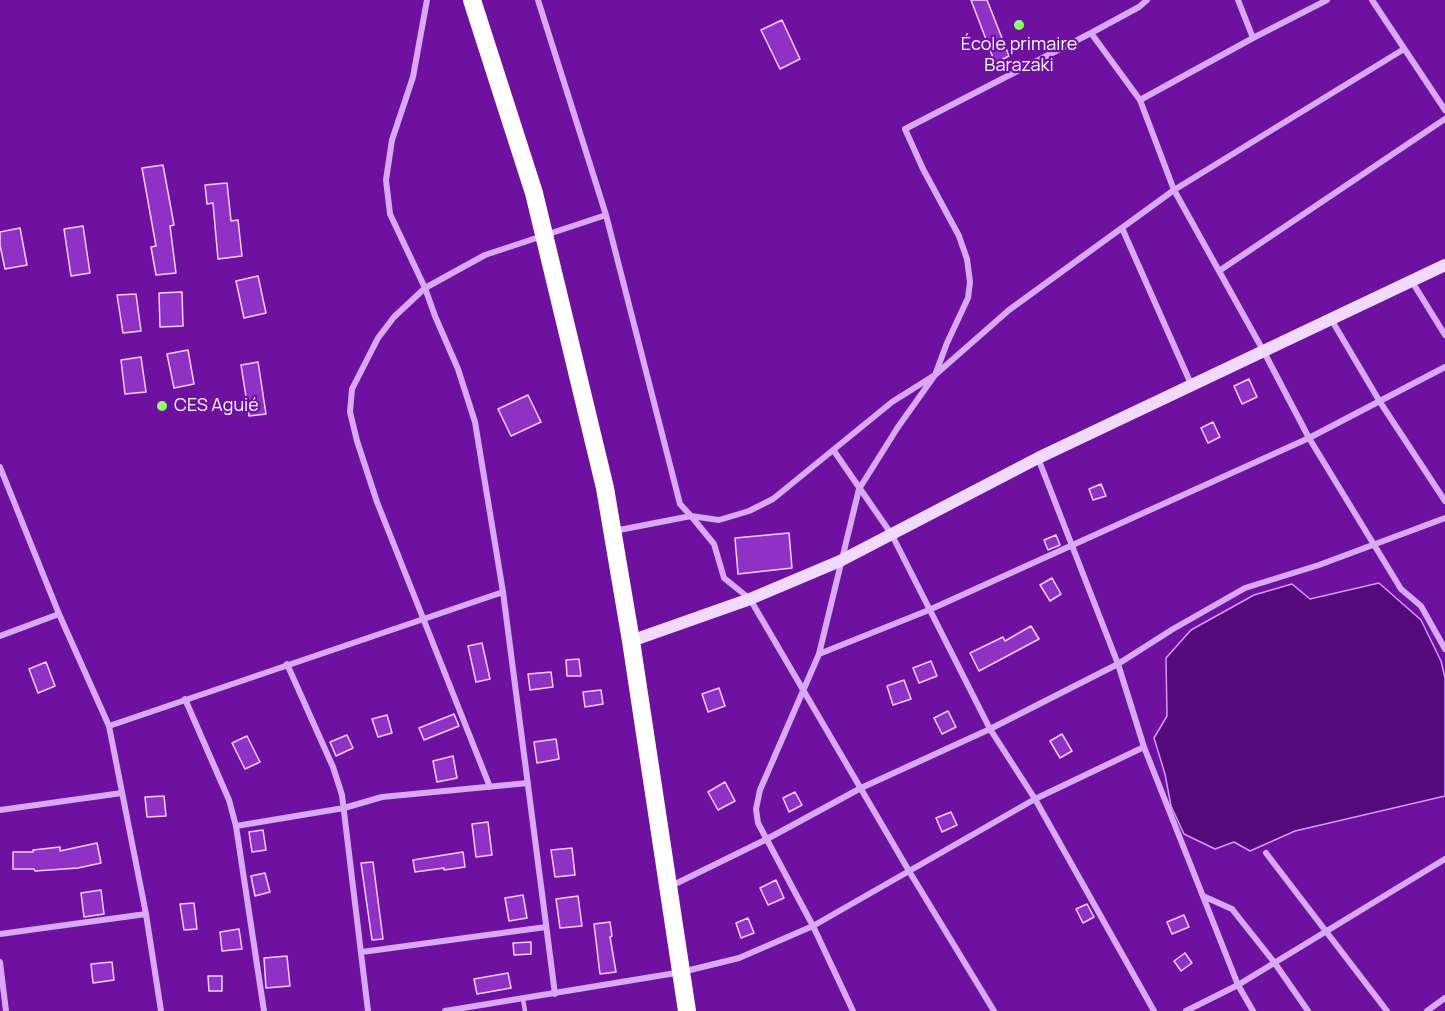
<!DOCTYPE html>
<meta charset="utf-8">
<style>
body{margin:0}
canvas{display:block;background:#6e11a1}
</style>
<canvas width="1445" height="1011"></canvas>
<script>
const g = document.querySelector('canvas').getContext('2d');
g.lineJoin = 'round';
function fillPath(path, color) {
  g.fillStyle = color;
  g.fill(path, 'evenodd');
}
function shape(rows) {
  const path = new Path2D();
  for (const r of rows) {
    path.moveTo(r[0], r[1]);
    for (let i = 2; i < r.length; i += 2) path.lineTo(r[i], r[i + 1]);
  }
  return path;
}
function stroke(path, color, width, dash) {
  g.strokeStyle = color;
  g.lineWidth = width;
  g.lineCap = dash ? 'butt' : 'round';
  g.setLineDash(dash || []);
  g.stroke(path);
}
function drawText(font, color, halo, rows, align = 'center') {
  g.font = font + ' Manrope,sans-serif';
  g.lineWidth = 4.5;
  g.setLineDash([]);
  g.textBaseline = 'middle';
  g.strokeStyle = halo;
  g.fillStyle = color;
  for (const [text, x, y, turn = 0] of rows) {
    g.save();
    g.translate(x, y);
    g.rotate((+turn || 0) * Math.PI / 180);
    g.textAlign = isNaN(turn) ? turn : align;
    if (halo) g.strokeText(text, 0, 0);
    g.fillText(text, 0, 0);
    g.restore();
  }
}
const water = shape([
 [1379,583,1421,620,1441,661,1445,678,1445,796,1295,831,1250,851,1234,842,1215,849,1184,834,1171,806,1165,774,1154,738,1167,716,1166,658,1191,630,1254,595,1292,584,1310,599,1379,583]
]);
const building = shape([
 [971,0,987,0,1009,56,995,63,971,0],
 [782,20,800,59,780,69,761,30,782,20],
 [163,165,174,225,170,226,176,273,156,275,151,247,156,246,142,168,163,165],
 [227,183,231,221,238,220,242,256,218,259,213,203,207,204,205,185,227,183],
 [83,226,90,273,71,276,64,229,83,226],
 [20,228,27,265,5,269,0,245,0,232,20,228],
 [258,276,266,313,244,318,236,281,258,276],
 [182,292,183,326,160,327,159,293,182,292],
 [136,294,141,331,123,333,117,295,136,294],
 [188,350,194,384,174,388,167,354,188,350],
 [141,357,146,392,125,394,121,360,141,357],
 [258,362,266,414,249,416,241,365,258,362],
 [1249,379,1257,397,1242,404,1234,386,1249,379],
 [528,395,541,422,511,436,498,409,528,395],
 [1213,422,1220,437,1208,443,1201,428,1213,422],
 [1101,484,1106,496,1093,500,1089,489,1101,484],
 [789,533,792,568,738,574,735,538,789,533],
 [1056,535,1060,545,1048,550,1044,540,1056,535],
 [1052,578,1061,594,1050,601,1040,585,1052,578],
 [1031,626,1039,639,979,671,970,653,1003,637,1005,641,1031,626],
 [482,643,490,679,476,682,468,646,482,643],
 [579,659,581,676,567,676,566,660,579,659],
 [931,661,937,676,919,683,913,668,931,661],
 [46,662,55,686,38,693,29,669,46,662],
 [551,672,553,687,530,690,528,674,551,672],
 [904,680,911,699,893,705,887,686,904,680],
 [719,688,725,706,708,712,702,694,719,688],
 [601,690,603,704,585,707,583,692,601,690],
 [948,711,956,727,942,734,934,718,948,711],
 [454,714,459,726,424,740,419,728,454,714],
 [387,715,392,733,378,737,372,719,387,715],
 [1062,734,1072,751,1060,758,1050,741,1062,734],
 [347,735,353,748,336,756,330,742,347,735],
 [247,736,260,762,245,769,232,743,247,736],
 [556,739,559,759,537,763,534,742,556,739],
 [453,756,457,778,437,782,433,761,453,756],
 [725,782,735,801,718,810,708,792,725,782],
 [795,792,802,805,789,812,783,798,795,792],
 [164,796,166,816,147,817,145,797,164,796],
 [951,812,957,825,942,832,936,818,951,812],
 [488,822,492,855,476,857,472,824,488,822],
 [263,830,266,850,252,852,249,832,263,830],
 [97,843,101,863,78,868,35,871,34,869,13,869,13,852,33,852,33,850,60,847,60,851,97,843],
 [572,848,575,875,555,877,551,850,572,848],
 [463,852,465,867,444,870,444,868,415,872,413,860,463,852],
 [373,862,383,939,372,940,361,863,373,862],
 [265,873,270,892,255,896,251,876,265,873],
 [776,880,784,898,768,905,760,888,776,880],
 [101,890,104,914,84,917,81,893,101,890],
 [523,895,527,918,509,921,505,898,523,895],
 [578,896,582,926,560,928,556,899,578,896],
 [194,903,197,929,184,930,180,904,194,903],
 [1087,904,1094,917,1083,923,1076,909,1087,904],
 [1184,915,1189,927,1172,934,1167,922,1184,915],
 [748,918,754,933,741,938,736,923,748,918],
 [610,922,612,936,610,937,616,972,600,974,594,924,610,922],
 [239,929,242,949,222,951,220,932,239,929],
 [531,942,531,954,514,955,513,943,531,942],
 [1185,953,1192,963,1181,971,1174,961,1185,953],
 [287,956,290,986,266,988,264,958,287,956],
 [112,962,114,980,93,983,91,964,112,962],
 [508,973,511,988,477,994,474,979,508,973],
 [208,976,222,976,222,991,209,991,208,976]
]);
const lane = shape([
 [523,999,525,1011]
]);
const street = shape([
 [427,0,413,77,392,140,386,180,390,214,425,288,394,317,378,338,352,389,350,412,357,441,377,502,490,787],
 [538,0,606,215,680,504,691,516,719,520,749,511,773,499,892,402,935,375,947,343,968,298,970,282,967,259,959,236,923,169,905,129,1091,33,1139,7,1147,0],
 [1238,0,1253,38],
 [1372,0,1445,110],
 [1091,33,1140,100,1174,190,1264,352,1309,438,1401,589,1421,606,1445,649],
 [1140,100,1253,38,1327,0],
 [1122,228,1191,384],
 [1219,271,1445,119],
 [1411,280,1445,335],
 [1331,319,1380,402,1445,501],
 [834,451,892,535,990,729,1035,799,1154,1011],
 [1038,458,1118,664,1144,747,1238,985,1253,1011],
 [0,467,59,614,109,726,146,914,161,1011],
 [614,531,691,516,714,544,724,578,750,599,909,871,994,1011],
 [0,636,59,614],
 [819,654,929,610,1309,438,1445,367],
 [287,664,333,767,342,795,368,1011],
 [185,699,229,800,236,826,264,1011],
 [109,726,503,592],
 [0,810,122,793],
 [236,826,344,808,382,797,528,783],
 [1266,853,1387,1011],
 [669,887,767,839,861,788,990,729,1118,664,1173,629,1245,588,1319,565,1445,518],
 [1203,896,1232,909,1274,962,1308,1011],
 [0,934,146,914],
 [362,952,546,927],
 [0,962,6,1011],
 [555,994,503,592,475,422,458,369,435,316,425,288,485,255,606,215],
 [445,1011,682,972,739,958,813,926,1035,799,1144,747],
 [853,1011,813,926,758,823,756,809,760,790,819,654,859,489,898,427,935,375,1009,310,1174,190,1404,49],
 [1186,1011,1238,985,1445,859],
 [1427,1011,1445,998]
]);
const secondary = shape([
 [631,641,750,599,840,561,1038,458,1445,265]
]);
const highway = shape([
 [472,0,534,193,605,488,631,641,687,1011]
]);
const markers = [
 [1019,25,6,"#8bff6d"],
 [162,406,6,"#8bff6d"]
];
const poiNames = [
 ["École primaire",1019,45],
 ["Barazaki",1019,66],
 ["CES Aguié",174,406,"left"]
];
fillPath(water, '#550a7c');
stroke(water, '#d59bf8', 1.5);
fillPath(building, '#8f31c5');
stroke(building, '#eed2fe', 1.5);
stroke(lane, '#d9a9f5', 4.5);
stroke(street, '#d9a9f5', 6);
stroke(secondary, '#f1dafe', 12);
stroke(highway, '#fff', 18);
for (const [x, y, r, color] of markers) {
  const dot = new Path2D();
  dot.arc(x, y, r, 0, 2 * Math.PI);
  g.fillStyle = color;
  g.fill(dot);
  stroke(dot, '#6e11a1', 2);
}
drawText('18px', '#fff', '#6e11a1', poiNames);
</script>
